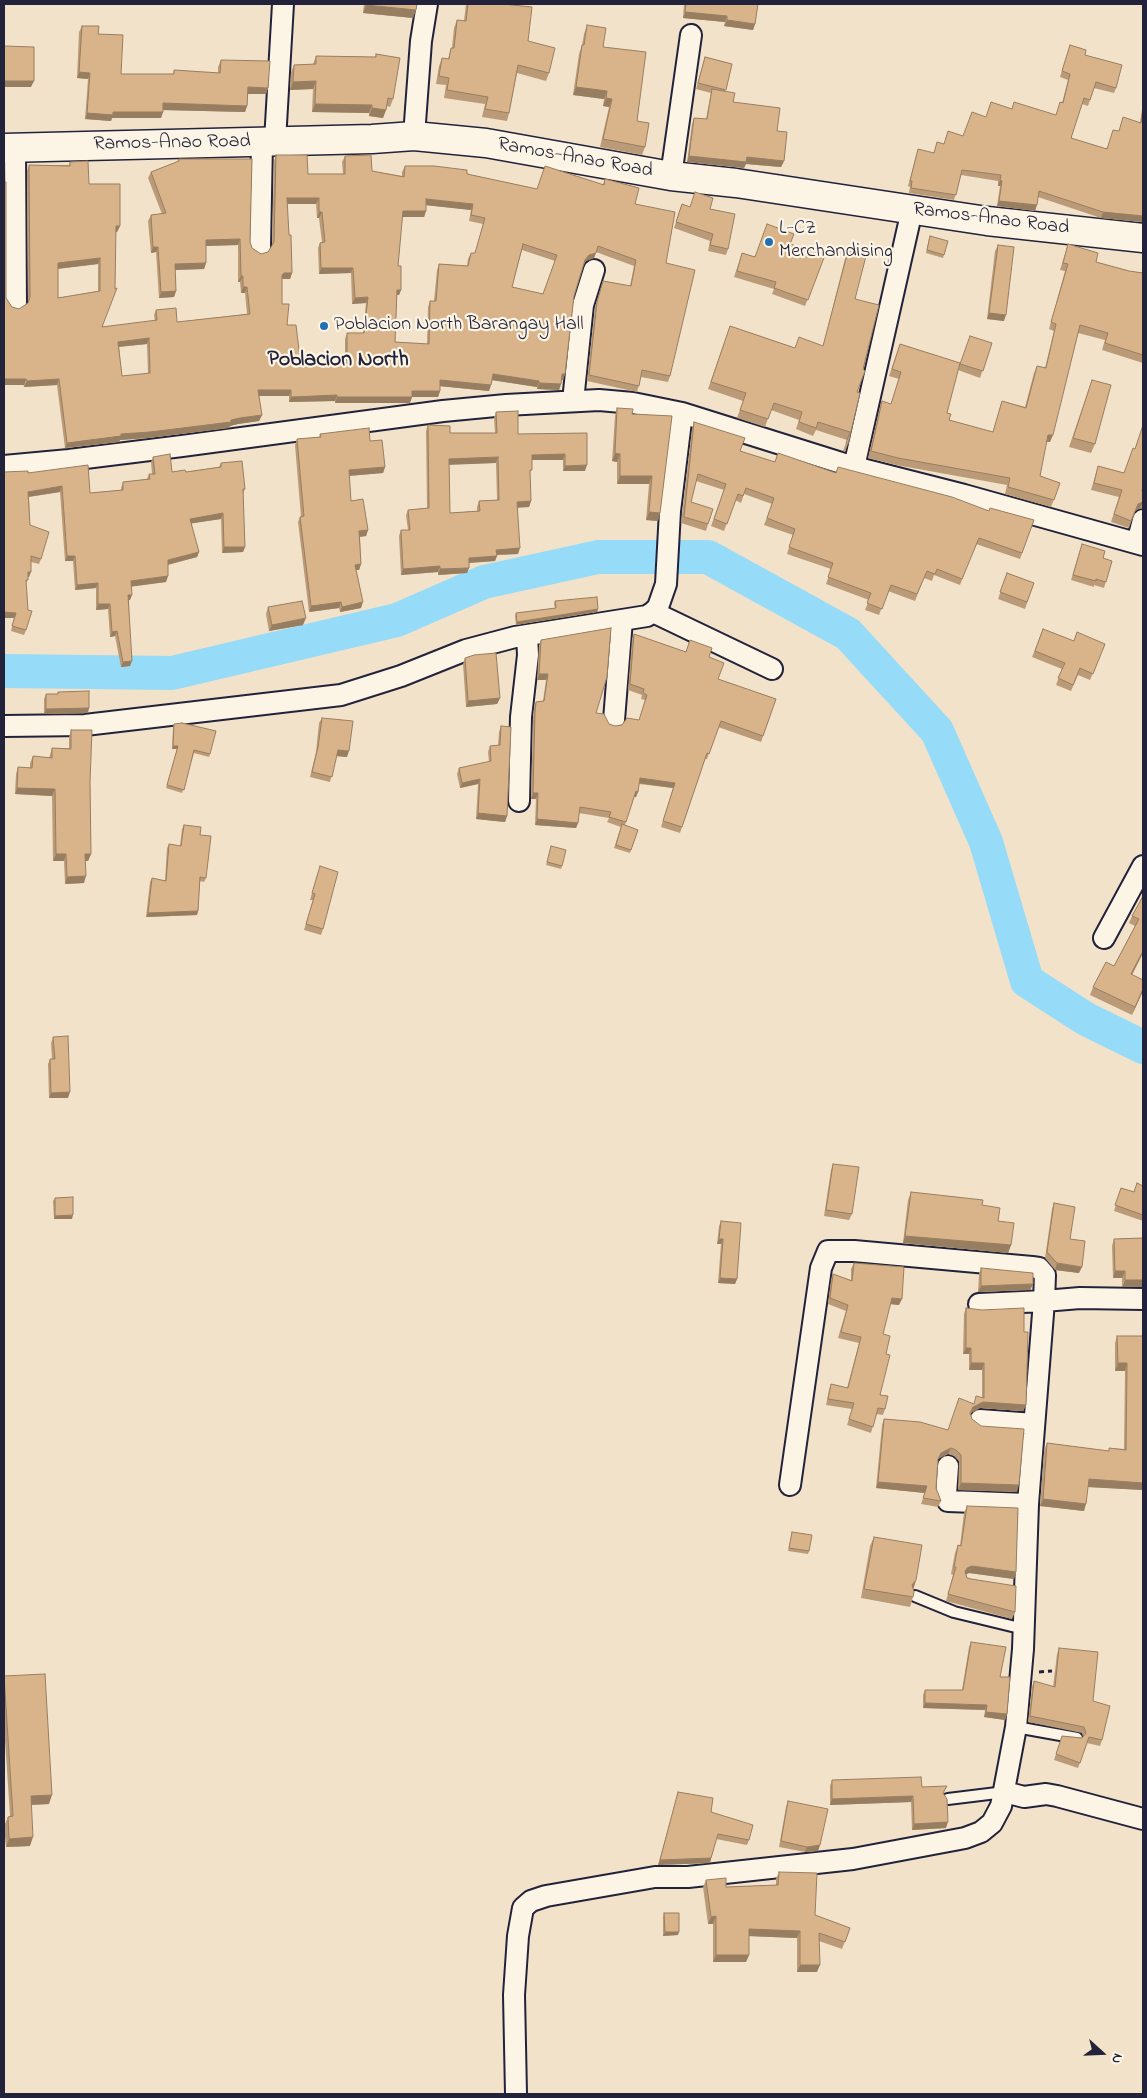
<!DOCTYPE html>
<style>
body{margin:0}
#map{position:relative;width:1147px;height:2098px;overflow:hidden;background:#f2e2ca;font-family:"Indie Flower",sans-serif}
canvas{display:block}
.frame{position:absolute;inset:0;border:5px solid #22223b;pointer-events:none}
.north{position:absolute;left:1077px;top:2028px;width:50px;height:50px;-webkit-text-stroke:4px #fcf5e5;paint-order:stroke;rotate:110deg;font-size:14px;font-weight:700;line-height:20px;text-align:center;color:#22223b}
.north::after{content:'';display:block;margin:auto;width:18px;height:22px;background:#22223b;clip-path:polygon(50% 0,100% 100%,50% 72%,0 100%)}
</style>
<div id="map">
<canvas width="1147" height="2098"></canvas>
<div class="frame"></div>
<div class="north">N</div>
</div>
<script>
const g = document.querySelector('canvas').getContext('2d');
g.lineJoin = 'round';
function shape(rows) {
  const path = new Path2D();
  for (const r of rows) {
    path.moveTo(r[0], r[1]);
    for (let i = 2; i < r.length; i += 2) path.lineTo(r[i], r[i + 1]);
  }
  return path;
}
function stroke(path, color, width, dash) {
  g.strokeStyle = color;
  g.lineWidth = width;
  g.lineCap = dash ? 'butt' : 'round';
  g.setLineDash(dash || []);
  g.stroke(path);
}
function fillPath(path, color) {
  g.fillStyle = color;
  g.fill(path, 'evenodd');
}
function drawText(font, color, halo, rows, align = 'center') {
  g.font = font + ' "Indie Flower",sans-serif';
  g.lineWidth = 4.5;
  g.setLineDash([]);
  g.textBaseline = 'middle';
  g.strokeStyle = halo;
  g.fillStyle = color;
  for (const [text, x, y, turn = 0] of rows) {
    g.save();
    g.translate(x, y);
    g.rotate((+turn || 0) * Math.PI / 180);
    g.textAlign = isNaN(turn) ? turn : align;
    if (halo) g.strokeText(text, 0, 0);
    g.fillText(text, 0, 0);
    g.restore();
  }
}
const river = shape([
 [4,671,172,673,397,620,484,582,598,557,708,557,848,634,937,731,986,842,1027,981,1086,1019,1143,1047]
]);
const path = shape([
 [1039,1672,1052,1671]
]);
const lane = shape([
 [915,1596,954,1612,1024,1629],
 [1016,1727,1077,1738],
 [948,1799,1005,1792]
]);
const street = shape([
 [414,136,421,41,427,4],
 [275,141,283,4],
 [15,148,16,303],
 [671,176,691,35],
 [912,210,854,467,964,495,1143,545],
 [260,248,262,142],
 [573,401,583,305,594,270],
 [4,466,69,460,182,446,443,411,506,405,599,400,633,403,682,413,854,467],
 [1137,543,1143,520],
 [653,612,772,669],
 [614,720,622,620],
 [4,726,85,725,341,695,401,676,466,650,515,637,647,616,653,612,658,607,666,584,670,511,682,413],
 [519,801,521,717,528,655,527,635],
 [1104,938,1143,866],
 [980,1420,1034,1424],
 [948,1466,946,1495,948,1501,1028,1504],
 [790,1485,821,1268,828,1251,854,1251,1032,1267,1039,1268,1045,1275,1044,1301,979,1304],
 [1005,1792,1024,1797,1046,1794,1057,1796,1143,1819],
 [516,2094,514,1995,518,1936,523,1908,531,1901,546,1896,655,1877,688,1877,853,1859,965,1838,981,1832,992,1823,1001,1806,1016,1727,1023,1649,1028,1504,1044,1301,1080,1298,1143,1299]
]);
const secondary = shape([
 [4,148,372,139,414,136,486,143,671,176,736,183,987,221,1143,238]
]);
const wall = shape([
 [364,4,417,4,413,18,363,13],
 [466,4,503,4,549,73,546,81,517,73,509,113,507,121,482,117,485,104,444,98,446,85,436,84,439,66,442,58,448,59,451,48,452,48,454,28,457,20,464,21],
 [684,4,758,4,755,24,753,30,724,26,725,22,683,18],
 [587,25,603,47,637,121,645,147,642,155,600,147,609,107,603,106,604,99,573,95,579,54,582,45,584,34],
 [82,26,98,34,121,74,173,74,174,70,218,73,218,67,221,60,268,88,266,94,248,94,247,106,245,112,163,110,163,112,161,118,112,118,111,121,85,119,88,79,77,78,79,32],
 [1070,45,1085,55,1116,88,1114,93,1094,88,1088,106,1082,104,1071,138,1106,149,1119,131,1140,123,1143,102,1143,222,1101,218,1038,197,1035,211,997,206,1000,186,998,186,998,181,961,175,954,200,909,193,910,187,908,186,918,149,934,153,937,142,944,144,963,136,986,117,1011,109,1056,115,1062,103,1068,80,1060,77],
 [376,54,393,99,390,107,387,106,383,118,369,116,369,113,312,112,313,89,290,90,291,72,294,65,313,64,316,56,375,57],
 [705,57,732,64,725,91,733,102,777,131,784,161,781,167,746,164,744,168,687,162,692,124,694,118,706,119,711,93,696,89],
 [276,155,308,174,343,174,342,162,345,156,372,171,402,176,402,172,405,166,467,174,537,189,603,184,605,179,635,204,666,263,670,376,668,382,641,377,637,392,587,381,595,307,603,281,630,286,634,266,596,252,594,258,586,261,583,265,574,296,565,374,563,380,561,380,561,384,559,390,537,389,537,387,492,380,489,391,440,386,440,391,438,397,412,397,410,403,335,403,335,401,289,402,289,396,259,396,262,415,259,421,238,424,230,426,229,428,148,438,120,440,119,442,65,448,57,385,24,387,6,298,12,307,19,309,28,303,27,171,29,165,69,165,70,162,89,184,120,226,117,232,116,232,102,327,155,321,154,315,156,310,177,322,247,314,245,293,241,293,240,282,238,282,238,245,206,246,206,263,204,269,175,270,176,291,174,297,159,298,156,252,151,253,148,221,151,215,162,214,148,178,151,172,177,162,179,159,250,242,252,248,261,254,268,252,272,246,274,161],
 [287,204,316,204,317,218,319,218,322,242,320,243,318,248,319,274,351,273,352,304,366,303,363,333,347,333,345,339,345,364,301,366,287,325,282,304,282,279,290,279,292,273,289,235],
 [426,205,471,210,469,221,483,224,475,253,471,253,468,259,467,266,439,264,437,270,434,301,430,301,428,307,427,344,395,342,397,295,399,295,401,290,398,266,402,217,424,217,426,211],
 [522,250,555,261,543,294,512,287],
 [98,264,98,291,58,298,58,269],
 [147,344,148,374,122,376,119,347],
 [682,204,690,207,710,209,728,249,726,255,708,251,710,241,674,228],
 [929,239,948,241,943,258,926,253],
 [790,244,825,255,805,306,772,294,774,289,734,277,742,253,755,257],
 [1068,244,1096,262,1129,271,1143,273,1143,363,1102,350,1105,340,1078,333,1050,442,1046,442,1040,476,1060,483,1051,507,1005,494,1007,485,896,465,868,458,880,408,882,401,891,404,899,379,889,376,900,344,960,363,992,343,980,378,958,370,947,413,949,420,993,432,1002,401,1025,407,1034,373,1037,366,1045,368,1054,331,1049,329,1065,271,1060,270],
 [998,245,1004,321,987,319,995,251],
 [848,251,855,299,857,392,848,444,845,452,843,451,847,440,816,430,813,436,796,429,799,420,771,410,765,427,737,418,743,401,708,389,730,326,795,348,823,346,845,259],
 [1092,380,1095,444,1091,453,1069,447],
 [617,408,632,414,672,416,658,521,646,520,649,484,617,484,617,462,612,461,615,416],
 [496,412,518,434,587,433,585,471,563,471,563,460,532,460,530,475,531,501,529,507,517,507,518,554,497,555,495,561,469,563,467,573,438,575,438,572,401,575,399,536,401,530,408,530,406,515,408,510,427,508,426,431,428,425,450,433,495,433,494,418],
 [496,463,497,500,479,501,477,507,477,511,450,513,449,464],
 [694,422,740,451,775,462,836,473,989,511,1034,520,1020,559,976,544,960,585,934,575,932,581,924,578,915,601,888,591,879,615,865,610,869,600,826,584,831,569,787,554,793,535,764,525,772,504,744,494,741,503,735,500,724,531,711,526,724,490,696,481,691,502,708,524,706,531,681,523,692,429],
 [320,434,370,441,385,467,383,473,349,476,351,501,368,530,366,536,360,537,361,564,359,570,356,570,361,608,340,612,339,608,309,612,298,522,300,517,301,517,295,445,297,439,319,437],
 [1135,449,1142,491,1143,491,1143,509,1140,508,1135,511,1129,528,1111,522,1119,497,1091,490,1098,466,1124,473],
 [153,457,172,472,186,472,219,467,221,463,245,489,243,494,245,547,243,552,222,553,221,519,191,523,199,552,197,557,168,565,168,576,166,582,131,586,130,600,129,600,130,666,121,667,115,636,110,637,108,609,96,610,96,588,75,590,73,561,65,561,60,492,29,497,30,525,41,559,39,564,31,562,29,577,28,577,26,584,26,630,24,635,11,631,14,618,28,473,90,493,121,490,121,488,123,482,147,479,149,474,152,474,151,462],
 [1080,550,1112,561,1104,588,1094,585,1094,587,1071,580],
 [1007,573,1034,583,1025,609,998,599],
 [555,601,598,609,597,612,516,625,515,616,516,613,555,608,554,604],
 [268,607,303,625,269,631,266,614],
 [1043,629,1074,641,1105,644,1090,680,1078,675,1071,691,1056,685,1062,669,1032,657],
 [634,634,686,652,709,657,718,679,776,699,761,742,718,727,707,759,705,759,680,833,661,827,673,788,639,784,638,792,636,797,634,797,625,825,638,830,630,853,614,848,621,827,607,822,609,818,579,813,578,823,576,828,535,825,536,799,531,799,533,718,534,707,536,702,543,701,546,680,537,680,539,645,541,640,596,713,609,724,615,726,639,720,645,700,641,699,642,695,628,690,632,639],
 [465,658,500,698,497,704,466,707,463,664],
 [58,692,88,713,44,714,44,699,46,694,57,694],
 [322,718,347,757,336,756,330,782,310,777,316,752,319,723],
 [174,724,210,754,209,757,194,753,182,793,166,788,177,749,172,749,173,727],
 [501,726,507,816,505,822,476,819,478,784,460,788,457,774,459,768,489,762,488,752,490,746,498,745,499,732],
 [71,730,90,782,91,854,88,861,85,861,84,883,65,884,64,861,53,861,52,796,15,794,16,774,18,767,30,768,30,763,33,756,49,758,52,748,69,748,69,737],
 [184,825,200,835,206,878,204,882,200,881,198,911,197,915,146,917,150,882,152,878,165,881,167,848,169,844,180,846,182,829],
 [551,846,562,866,561,869,546,865],
 [318,872,323,929,321,935,304,930,313,900,310,900],
 [1143,896,1143,953,1132,975,1143,991,1132,1015,1090,995,1093,987,1114,966,1135,926,1129,923,1132,916],
 [53,1037,68,1098,49,1098,48,1064,50,1059,52,1059,51,1043],
 [833,1164,852,1214,849,1220,824,1216,831,1170],
 [1143,1186,1143,1221,1114,1211,1121,1188,1133,1192],
 [911,1192,998,1221,1011,1245,1008,1253,903,1243,908,1200],
 [55,1198,72,1219,54,1219,53,1201],
 [1054,1203,1070,1239,1079,1273,1055,1270,1045,1258,1052,1209],
 [721,1221,737,1279,735,1284,718,1283,721,1244,717,1244,719,1226],
 [1143,1238,1122,1287,1122,1278,1113,1278,1112,1246,1114,1239],
 [854,1263,899,1305,890,1304,883,1334,886,1354,880,1395,885,1409,883,1415,876,1414,871,1433,847,1425,852,1409,826,1405,829,1390,831,1384,847,1388,859,1343,838,1338,846,1311,828,1304,831,1280,833,1274,851,1280,851,1269],
 [981,1268,1033,1284,1030,1290,978,1292,979,1274],
 [966,1308,1024,1332,1026,1405,1023,1411,980,1408,971,1413,972,1419,1017,1492,958,1490,959,1461,954,1456,948,1454,938,1459,936,1488,941,1501,938,1507,921,1504,925,1493,876,1488,882,1425,884,1419,948,1430,974,1403,982,1397,982,1370,969,1370,969,1354,963,1354,964,1314],
 [1117,1336,1143,1336,1143,1490,1088,1487,1084,1511,1040,1506,1044,1451,1047,1443,1109,1451,1109,1448,1124,1449,1125,1371,1115,1371,1115,1343],
 [967,1506,1016,1572,1014,1579,969,1573,966,1575,967,1578,971,1579,1015,1612,1012,1619,946,1601,953,1575,951,1574,955,1553,958,1545,960,1546,964,1513],
 [792,1532,809,1551,808,1554,788,1551],
 [874,1537,916,1580,913,1589,913,1597,910,1607,861,1598,870,1546],
 [971,1642,1000,1677,1007,1714,1005,1720,984,1717,985,1710,923,1708,923,1695,925,1690,962,1690,969,1647],
 [1059,1648,1093,1701,1102,1740,1100,1746,1087,1743,1078,1768,1054,1760,1062,1736,1082,1738,1083,1737,1082,1733,1028,1722,1032,1687,1034,1681,1053,1687,1057,1654],
 [4,1676,49,1804,31,1805,30,1846,6,1847,4,1826,8,1817,10,1816,4,1725],
 [832,1780,922,1787,944,1794,946,1828,912,1830,911,1802,830,1805,830,1786],
 [678,1792,711,1812,749,1840,747,1845,716,1839,710,1863,658,1865],
 [788,1801,820,1845,818,1851,805,1852,779,1847,786,1807],
 [779,1872,815,1915,850,1928,842,1949,819,1941,817,1972,797,1972,797,1938,749,1936,749,1955,746,1962,713,1962,713,1924,708,1924,703,1887,706,1880,726,1887,776,1885,776,1879],
 [664,1913,678,1935,663,1936,663,1917]
]);
const shadedWall = shape([
 [366,5,416,10,413,18,363,13],
 [685,12,727,16,725,22,683,18],
 [727,20,755,24,753,30,724,26],
 [79,72,90,73,88,79,77,78],
 [4,81,34,81,31,87,4,87],
 [316,81,313,89,290,90,293,82],
 [248,87,268,88,266,94,246,94],
 [576,87,607,91,604,99,573,95],
 [606,98,612,99,609,107,603,106],
 [163,103,247,106,245,112,161,110],
 [315,104,372,105,369,113,312,112],
 [372,108,386,110,383,118,369,116],
 [113,112,163,112,161,118,112,118,111,121,85,119,87,113],
 [689,156,747,157,784,161,781,167,746,164,744,168,687,162],
 [1000,180,1002,181,1000,186,998,186],
 [287,198,319,198,316,204,285,204],
 [426,199,473,204,471,210,424,205],
 [999,201,1037,205,1035,211,997,206],
 [403,211,426,211,424,217,400,217],
 [319,212,322,212,319,218,317,218],
 [1103,212,1143,216,1143,222,1101,218],
 [116,226,120,226,117,232,114,232],
 [240,239,238,245,204,246,206,240],
 [153,247,158,247,156,252,151,253],
 [596,253,594,258,586,261,583,266,585,260,589,255],
 [100,258,98,264,55,269,58,263],
 [206,263,204,269,172,270,175,264],
 [321,268,353,268,351,273,319,274],
 [284,273,292,273,290,279,282,279,282,275],
 [241,276,243,276,240,282,238,282],
 [243,287,247,287,245,293,241,293],
 [397,290,401,290,399,295,395,295],
 [176,291,174,297,159,298,161,292],
 [368,297,366,303,352,304,355,298],
 [989,313,1006,315,1004,321,987,319],
 [149,338,147,344,116,347,118,342],
 [493,374,539,381,537,387,491,380],
 [562,374,565,374,563,380,559,379],
 [4,379,26,379,24,385,4,385],
 [59,379,57,385,24,387,27,381],
 [440,380,491,385,489,391,438,386],
 [539,383,561,384,559,390,537,389],
 [258,390,291,390,289,396,256,396],
 [412,391,440,391,438,397,410,397],
 [337,395,335,401,289,402,291,397],
 [337,397,412,397,410,403,335,403],
 [262,415,259,421,238,424,230,426,229,428,148,438,120,440,119,442,65,448,67,443,121,434,231,420,240,418],
 [1048,435,1053,435,1050,442,1045,442],
 [615,453,620,454,617,462,612,461],
 [565,454,563,460,530,460,532,455],
 [498,457,496,463,447,465,449,459],
 [587,465,585,471,563,471,565,466],
 [385,467,383,473,347,476,349,470],
 [620,476,652,476,649,484,617,484],
 [62,486,60,492,27,497,28,492],
 [531,501,529,507,515,508,517,502],
 [1143,501,1140,508,1135,511,1129,528,1138,504],
 [649,512,660,513,658,521,646,520],
 [223,513,221,519,188,524,190,519],
 [368,530,366,536,357,537,359,531],
 [224,547,245,547,243,552,222,553],
 [520,548,518,554,494,555,496,550],
 [199,552,197,557,166,565,168,560],
 [67,556,75,556,73,561,65,561],
 [497,556,495,561,467,563,469,558],
 [361,564,359,570,353,570,355,565],
 [440,566,438,572,401,575,403,569],
 [469,568,467,573,438,575,440,569],
 [28,572,31,572,29,577,26,577],
 [168,576,166,582,129,587,131,581],
 [98,583,96,588,75,590,77,585],
 [128,595,132,595,130,600,126,601],
 [341,602,339,608,309,612,311,606],
 [363,602,361,608,340,612,342,607],
 [98,604,110,604,108,609,96,610],
 [598,609,597,612,516,625,517,622],
 [4,612,16,613,14,618,4,618],
 [306,618,303,625,269,631,272,625],
 [117,631,115,636,110,637,112,632],
 [132,661,130,666,121,667,123,662],
 [539,674,548,674,546,680,537,680],
 [500,698,497,704,466,707,468,701],
 [89,708,88,713,44,714,46,709],
 [173,746,178,746,177,749,172,749],
 [338,750,349,751,347,757,336,756],
 [640,778,675,783,673,788,638,783],
 [480,779,478,784,460,788,462,783],
 [17,788,55,789,52,796,15,794],
 [636,791,638,792,636,797,634,797],
 [533,793,538,793,536,799,531,799],
 [478,813,507,816,505,822,476,819],
 [537,819,578,823,576,828,535,825],
 [56,854,66,854,64,861,53,861],
 [85,854,91,854,88,861,82,861],
 [86,876,84,883,65,884,67,877],
 [198,911,197,915,146,917,148,913],
 [1143,951,1143,953,1128,982,1131,974],
 [1143,989,1143,991,1132,1015,1135,1007],
 [70,1092,68,1098,49,1098,51,1093],
 [73,1215,72,1219,54,1219,55,1216],
 [905,1236,1011,1245,1008,1253,903,1243],
 [719,1239,723,1239,721,1244,717,1244],
 [1057,1263,1082,1267,1079,1273,1055,1270],
 [1115,1271,1125,1271,1122,1278,1113,1278],
 [720,1278,737,1279,735,1284,718,1283],
 [1125,1280,1143,1280,1143,1287,1122,1287],
 [1033,1284,1030,1290,978,1292,981,1286],
 [892,1298,902,1299,899,1305,890,1304],
 [966,1348,971,1348,969,1354,963,1354],
 [971,1363,984,1363,982,1370,969,1370],
 [1118,1363,1127,1363,1125,1371,1115,1371],
 [983,1402,1026,1405,1023,1411,980,1408,971,1413,973,1407],
 [951,1448,948,1454,938,1459,941,1453],
 [1089,1479,1143,1483,1143,1490,1087,1487],
 [878,1482,927,1486,925,1493,876,1488],
 [961,1483,1019,1485,1017,1492,958,1490],
 [1043,1499,1086,1504,1084,1511,1040,1506],
 [972,1566,1016,1572,1014,1579,969,1573,964,1575,967,1568],
 [916,1580,913,1590,912,1585],
 [925,1703,987,1705,985,1710,923,1708],
 [986,1712,1007,1714,1005,1720,984,1717],
 [52,1795,49,1804,28,1805,31,1796],
 [913,1796,911,1802,830,1805,832,1799],
 [948,1822,946,1828,912,1830,914,1824],
 [33,1837,30,1846,6,1847,9,1839],
 [820,1845,818,1851,805,1852,807,1847],
 [711,1858,710,1863,658,1865,660,1860],
 [716,1916,713,1924,708,1924,711,1917],
 [749,1929,800,1931,797,1938,747,1936],
 [665,1932,679,1932,678,1935,663,1936],
 [716,1955,749,1955,746,1962,713,1962],
 [800,1965,820,1965,817,1972,797,1972]
]);
const building = shape([
 [366,4,417,4,416,10,366,5,366,4],
 [468,4,503,4,532,7,528,41,555,48,549,73,518,65,509,113,485,109,488,97,447,90,449,78,439,76,442,58,449,59,451,48,454,48,457,20,466,21,468,4],
 [686,4,758,4,755,24,727,20,727,16,685,12,686,4],
 [587,25,606,28,603,47,646,52,637,121,649,123,645,147,603,139,612,99,606,98,607,91,576,87,582,45,584,45,587,25],
 [82,26,99,26,98,34,123,35,121,74,174,74,174,70,220,73,221,60,270,61,268,88,248,87,247,106,163,103,163,112,113,112,113,115,87,113,90,73,79,72,82,26],
 [1070,45,1086,50,1085,55,1122,65,1116,88,1096,82,1090,100,1084,98,1071,138,1107,149,1113,130,1119,131,1123,117,1141,123,1143,108,1143,216,1103,212,1039,191,1037,205,999,201,1002,181,1000,180,1001,175,962,170,956,195,911,188,912,181,910,181,918,149,934,153,937,142,944,144,948,131,963,136,972,112,986,117,991,102,1012,109,1014,102,1056,115,1060,102,1063,103,1070,74,1062,71,1070,45],
 [4,46,34,47,34,81,4,81,4,46],
 [376,54,400,58,393,99,388,98,386,110,372,108,372,105,315,104,316,81,293,82,294,65,316,64,316,56,376,57,376,54],
 [705,57,732,64,726,90,698,83,705,57],
 [712,89,735,93,733,102,780,108,777,131,787,132,784,161,747,157,746,162,689,156,694,118,707,119,712,89],
 [276,155,307,155,308,174,345,174,345,156,371,155,372,171,404,177,405,166,434,166,467,170,467,174,537,189,545,166,604,185,605,179,639,188,635,204,675,212,666,263,695,270,670,376,642,370,639,386,589,375,597,302,603,281,631,286,636,260,598,246,596,253,589,255,585,260,574,296,565,374,562,374,561,384,539,383,539,381,493,374,491,385,440,380,440,391,412,391,412,397,337,397,337,395,291,397,291,390,258,390,262,415,240,418,231,420,231,422,150,432,121,434,121,436,67,443,59,379,27,381,26,379,4,379,4,182,6,182,6,298,12,307,19,309,28,303,30,297,29,165,70,166,70,162,88,161,89,184,120,184,120,226,116,226,115,289,117,288,102,327,157,320,156,310,176,308,177,322,250,314,247,287,243,287,243,276,241,276,240,239,206,240,206,263,175,264,176,291,161,292,158,247,153,247,151,215,166,213,151,172,179,161,179,159,252,159,250,242,252,248,261,254,268,252,274,242,276,155],
 [287,198,319,198,319,212,322,212,325,242,320,243,321,268,353,268,355,298,368,297,364,333,347,333,347,364,301,366,296,325,287,325,289,304,282,304,282,275,284,273,292,273,291,235,289,235,287,198],
 [426,199,473,204,471,215,485,218,475,253,471,253,468,266,439,264,436,301,430,301,429,344,395,342,397,290,401,290,401,266,398,266,403,211,426,211,426,199],
 [523,244,557,255,543,294,512,287,523,244],
 [100,258,100,291,58,298,58,263,100,258],
 [149,338,150,373,122,376,118,342,149,338],
 [695,192,713,198,710,209,735,214,728,249,710,245,713,234,676,222,682,204,690,207,695,192],
 [767,224,794,234,790,244,825,255,808,300,774,288,776,282,737,271,742,253,755,257,767,224],
 [930,236,948,241,944,255,927,250,930,236],
 [1068,244,1098,253,1096,262,1129,271,1143,273,1143,355,1105,343,1108,333,1080,325,1053,435,1048,435,1040,476,1060,483,1054,500,1008,487,1010,478,898,458,871,451,882,401,891,404,901,372,892,369,900,344,960,363,947,413,951,414,949,420,993,432,1002,401,1026,408,1037,366,1046,368,1056,324,1051,322,1068,264,1063,263,1068,244],
 [998,245,1014,247,1006,315,989,313,998,245],
 [848,251,866,256,855,299,879,305,863,369,865,371,857,392,860,393,848,444,846,443,850,432,818,422,816,428,799,422,802,412,774,403,768,419,740,410,746,393,711,382,730,326,795,348,799,337,823,346,848,251],
 [970,336,992,343,983,371,960,364,970,336],
 [1092,380,1111,385,1095,444,1073,438,1092,380],
 [617,408,633,409,632,414,672,416,660,513,649,512,652,476,620,476,620,454,615,453,617,408],
 [518,411,518,434,587,433,587,465,565,466,565,454,532,455,532,470,530,470,531,501,517,502,520,548,496,550,497,556,469,558,469,568,440,569,440,566,403,569,401,530,410,530,408,510,429,508,428,425,450,426,450,433,497,433,496,412,518,411],
 [498,457,499,500,479,501,480,511,450,513,449,459,498,457],
 [694,422,745,438,740,451,775,462,778,453,836,473,838,467,952,497,989,511,990,508,1034,520,1022,553,979,538,962,579,937,569,935,574,927,571,917,594,891,585,882,609,867,603,871,593,828,577,833,563,789,547,795,529,767,518,774,498,746,488,743,496,738,494,727,524,714,519,726,484,698,474,691,502,713,509,708,524,684,517,694,422],
 [1143,425,1143,486,1142,491,1143,491,1143,502,1138,504,1131,521,1114,514,1122,490,1094,483,1098,466,1124,473,1133,448,1135,449,1143,425],
 [369,428,370,441,382,440,385,467,349,470,351,501,363,499,368,530,359,531,361,564,355,565,363,602,342,607,341,602,311,606,300,517,304,516,297,439,321,437,320,434,369,428],
 [170,454,172,472,185,470,186,472,221,467,221,463,242,461,245,489,243,489,245,547,224,547,223,513,190,519,199,552,168,560,168,576,131,581,132,595,128,595,132,661,123,662,117,631,112,632,110,604,98,604,98,583,77,585,75,556,67,556,62,486,28,492,30,525,49,532,41,559,31,556,31,572,28,572,28,580,26,580,28,610,32,611,26,630,12,626,16,613,4,612,4,472,28,471,28,473,88,465,90,493,123,490,123,482,150,479,149,474,155,474,153,457,170,454],
 [1082,544,1105,551,1103,558,1112,561,1106,582,1096,579,1096,581,1073,575,1082,544],
 [1007,573,1034,583,1027,602,1000,592,1007,573],
 [597,597,598,609,517,622,516,613,556,608,555,601,597,597],
 [302,601,306,618,272,625,268,607,302,601],
 [611,628,607,677,596,713,604,714,609,724,615,726,622,725,627,718,639,720,647,695,643,693,644,689,630,684,634,634,686,652,690,640,712,648,709,657,724,663,718,679,776,699,763,736,721,721,709,754,707,753,682,827,663,821,675,783,640,778,638,792,636,791,626,822,609,817,611,812,580,807,578,823,537,819,538,793,533,793,535,712,536,702,544,701,548,674,539,674,541,640,611,628],
 [1043,629,1074,641,1077,632,1105,644,1093,674,1080,668,1073,685,1058,678,1065,663,1035,651,1043,629],
 [496,653,500,698,468,701,465,658,474,655,496,653],
 [89,691,89,708,46,709,46,694,58,694,58,692,89,691],
 [322,718,353,721,349,751,338,750,332,777,312,772,318,747,322,718],
 [182,723,216,731,210,754,194,750,184,790,167,785,178,746,173,746,174,724,182,723],
 [501,726,511,727,507,816,478,813,480,779,462,783,459,768,491,761,490,746,500,745,501,726],
 [71,730,92,730,90,782,91,854,85,854,86,876,67,877,66,854,56,854,55,789,17,788,18,767,32,768,33,756,52,758,52,748,71,749,71,730],
 [622,824,638,830,631,850,616,845,622,824],
 [184,825,201,827,200,835,211,836,206,878,200,877,198,911,148,913,152,878,166,881,169,844,181,846,184,825],
 [551,846,566,850,562,866,547,862,551,846],
 [320,866,338,872,323,929,306,924,315,894,312,893,320,866],
 [1143,896,1143,951,1131,974,1143,980,1143,989,1135,1007,1093,987,1106,962,1114,966,1139,919,1132,916,1143,896],
 [68,1036,70,1092,51,1093,50,1059,55,1059,53,1037,68,1036],
 [833,1164,859,1167,852,1214,826,1210,833,1164],
 [1137,1183,1143,1186,1143,1215,1115,1205,1121,1188,1134,1192,1137,1183],
 [911,1192,983,1200,982,1205,1000,1208,998,1221,1014,1223,1011,1245,905,1236,911,1192],
 [73,1197,73,1215,55,1216,55,1198,73,1197],
 [1054,1203,1075,1207,1070,1239,1085,1241,1082,1267,1057,1263,1047,1252,1054,1203],
 [721,1221,741,1223,737,1279,720,1278,723,1239,719,1239,721,1221],
 [1143,1238,1143,1280,1125,1280,1125,1271,1115,1271,1114,1239,1143,1238],
 [854,1263,904,1267,902,1299,892,1298,883,1334,890,1336,886,1354,890,1355,880,1395,888,1396,885,1409,878,1408,873,1427,849,1419,854,1403,828,1399,831,1384,848,1388,861,1337,841,1332,848,1305,830,1298,833,1274,852,1281,854,1263],
 [981,1268,1033,1273,1033,1284,981,1286,981,1268],
 [966,1308,982,1310,1024,1308,1024,1332,1028,1332,1026,1405,983,1402,973,1407,970,1413,972,1419,981,1426,1024,1429,1019,1485,961,1483,961,1455,956,1450,951,1448,941,1453,938,1459,936,1488,941,1501,923,1498,927,1486,878,1482,884,1419,920,1422,948,1430,959,1398,974,1404,976,1396,984,1398,984,1363,971,1363,971,1348,966,1348,966,1308],
 [1117,1336,1143,1336,1143,1483,1089,1479,1086,1504,1043,1499,1047,1443,1109,1451,1109,1448,1126,1450,1127,1363,1118,1363,1117,1336],
 [967,1506,1018,1508,1016,1572,972,1566,967,1568,965,1572,967,1578,971,1579,1016,1586,1015,1612,948,1594,956,1567,954,1567,958,1545,961,1546,967,1506],
 [792,1532,812,1535,809,1551,789,1548,792,1532],
 [874,1537,922,1545,916,1580,912,1585,914,1592,913,1597,864,1589,874,1537],
 [971,1642,1006,1647,1000,1677,1010,1677,1007,1714,986,1712,987,1705,925,1703,925,1690,963,1690,971,1642],
 [1059,1648,1098,1652,1093,1701,1110,1706,1102,1740,1089,1737,1080,1763,1056,1754,1062,1736,1082,1738,1086,1733,1084,1727,1030,1716,1034,1681,1055,1687,1059,1648],
 [45,1674,52,1795,31,1796,33,1837,9,1839,8,1817,13,1816,4,1676,45,1674],
 [921,1777,922,1787,947,1786,943,1793,947,1799,948,1822,914,1824,913,1796,832,1799,832,1780,921,1777],
 [678,1792,713,1798,711,1812,753,1825,749,1840,718,1834,711,1858,660,1860,678,1792],
 [788,1801,828,1809,820,1845,807,1847,781,1841,788,1801],
 [779,1872,817,1873,815,1915,850,1928,845,1942,819,1933,820,1965,800,1965,800,1931,749,1929,749,1955,716,1955,716,1916,711,1917,706,1880,726,1878,726,1887,778,1885,779,1872],
 [664,1913,679,1913,679,1932,665,1932,664,1913]
]);
const markers = [
 [769,242,5,"#1f6fb2"],
 [324,326,5,"#1f6fb2"]
];
const streetNames = [
 ["Ramos-Anao Road",172,144,-1],
 ["Ramos-Anao Road",575,159,10],
 ["Ramos-Anao Road",991,220,7]
];
const poiNames = [
 ["L-CZ",779,230],
 ["Merchandising",779,253],
 ["Poblacion North Barangay Hall",334,326]
];
const quarterNames = [
 ["Poblacion North",338,361]
];
stroke(river, '#96dbf8', 34);
stroke(lane, '#22223b', 14);
stroke(street, '#22223b', 24);
stroke(secondary, '#22223b', 31);
stroke(path, '#22223b', 3, [5, 4]);
stroke(lane, '#fcf5e5', 10);
stroke(street, '#fcf5e5', 20);
stroke(secondary, '#fcf5e5', 28);
fillPath(wall, '#bb9b77');
fillPath(shadedWall, '#987e61');
fillPath(building, '#d9b48a');
stroke(building, '#987e61', 1);
for (const [x, y, r, color] of markers) {
  const dot = new Path2D();
  dot.arc(x, y, r, 0, 2 * Math.PI);
  g.fillStyle = color;
  g.fill(dot);
  stroke(dot, '#fcf5e5', 2);
}
drawText('20px', '#22223b', '#fcf5e5', streetNames);
drawText('20px', '#22223b', '#fcf5e5', poiNames, 'left');
drawText('bold 22px', '#22223b', '#fcf5e5', quarterNames);
</script>
